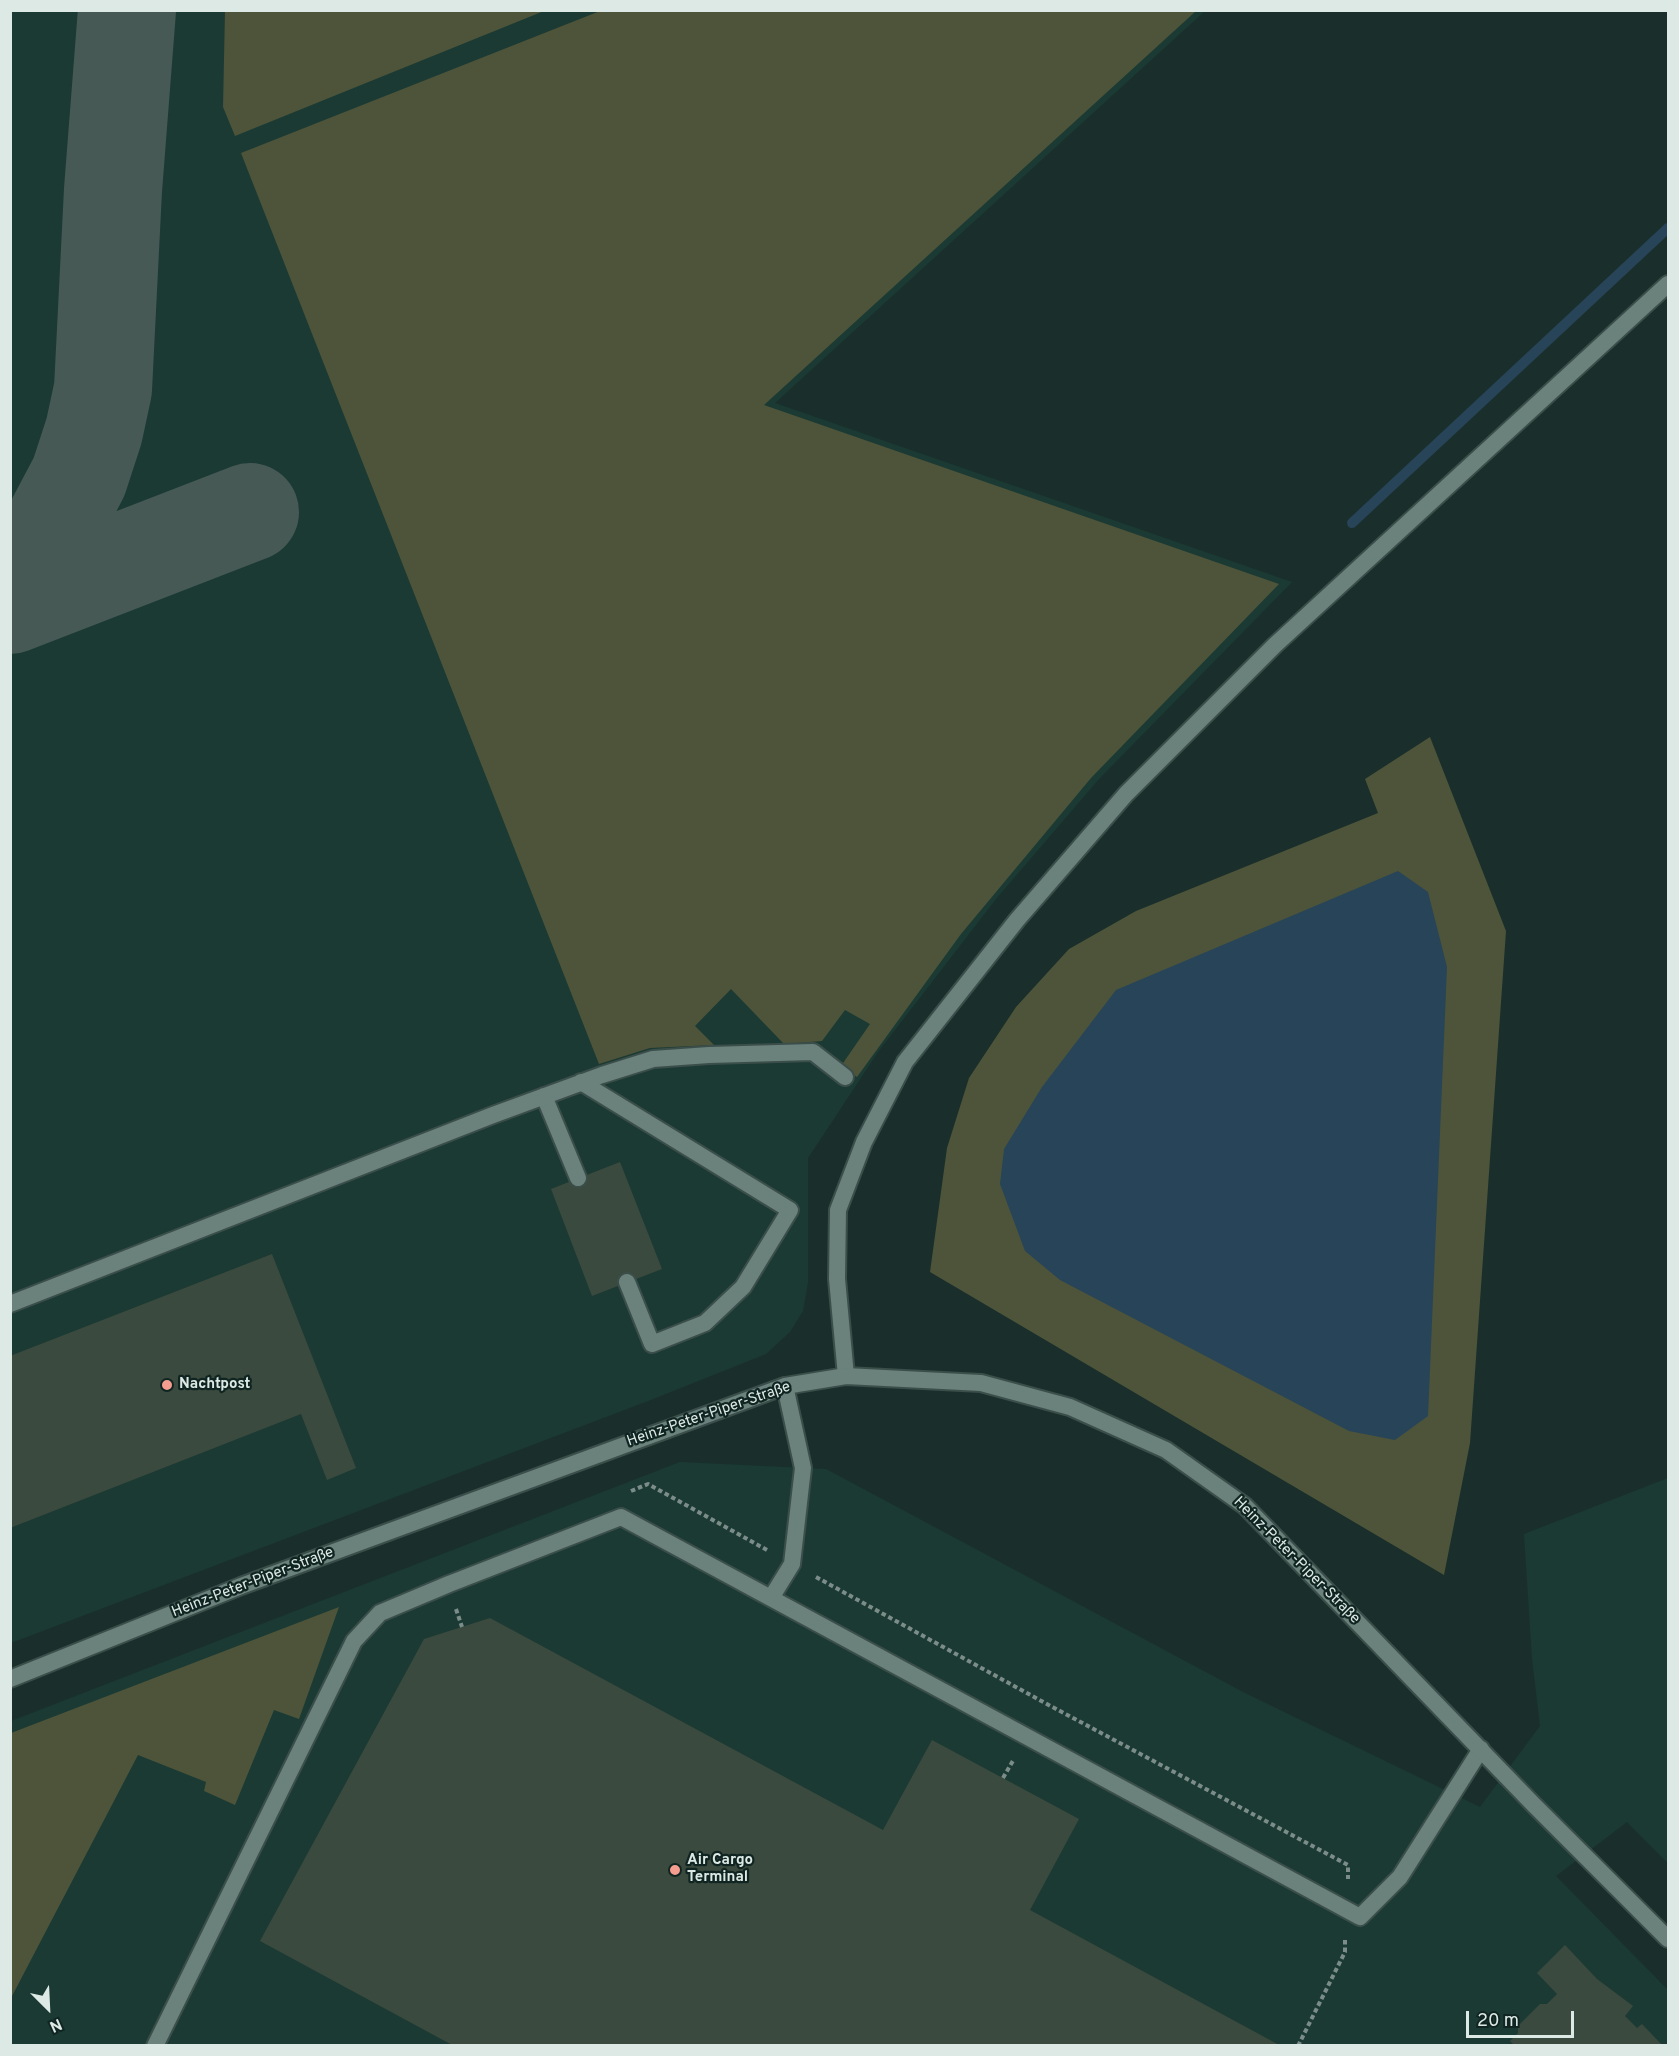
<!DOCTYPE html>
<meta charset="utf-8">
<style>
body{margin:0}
#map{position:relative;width:1679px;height:2056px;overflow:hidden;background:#1a2f2b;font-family:Overpass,sans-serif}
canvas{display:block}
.frame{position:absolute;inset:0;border:12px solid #dce9e5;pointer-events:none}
.north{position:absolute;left:18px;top:1978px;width:60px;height:60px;-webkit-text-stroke:4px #102521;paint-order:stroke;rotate:156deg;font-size:16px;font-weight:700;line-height:24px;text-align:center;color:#dce9e5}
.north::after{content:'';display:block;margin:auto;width:21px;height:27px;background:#dce9e5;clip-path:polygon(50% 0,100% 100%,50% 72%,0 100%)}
.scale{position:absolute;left:1466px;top:2011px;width:108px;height:27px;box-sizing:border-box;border:3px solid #dce9e5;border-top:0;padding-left:8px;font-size:18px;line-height:21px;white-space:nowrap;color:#dce9e5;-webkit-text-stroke:4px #102521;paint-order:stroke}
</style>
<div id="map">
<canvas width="1679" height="2056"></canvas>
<div class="frame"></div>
<div class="north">N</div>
<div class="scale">20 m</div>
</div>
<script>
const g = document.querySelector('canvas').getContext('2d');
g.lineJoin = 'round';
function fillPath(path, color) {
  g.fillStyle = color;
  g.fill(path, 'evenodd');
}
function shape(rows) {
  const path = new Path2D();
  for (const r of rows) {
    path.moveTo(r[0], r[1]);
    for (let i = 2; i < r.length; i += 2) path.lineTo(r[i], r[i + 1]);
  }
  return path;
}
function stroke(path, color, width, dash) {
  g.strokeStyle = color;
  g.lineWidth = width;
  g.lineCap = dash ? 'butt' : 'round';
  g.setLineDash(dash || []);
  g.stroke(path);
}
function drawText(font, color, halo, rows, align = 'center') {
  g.font = font + ' Overpass,sans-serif';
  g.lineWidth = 4.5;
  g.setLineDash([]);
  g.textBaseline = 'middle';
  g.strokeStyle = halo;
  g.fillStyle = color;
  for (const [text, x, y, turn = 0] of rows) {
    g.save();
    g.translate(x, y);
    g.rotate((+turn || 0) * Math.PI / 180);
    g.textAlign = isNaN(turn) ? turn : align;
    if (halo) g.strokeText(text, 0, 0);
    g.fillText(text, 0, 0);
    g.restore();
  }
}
const built = shape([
 [11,11,1205,11,775,403,1292,582,1099,779,996,899,878,1052,808,1158,808,1282,803,1311,790,1332,766,1354,648,1401,11,1643],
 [680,1462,826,1469,1243,1692,1480,1807,1540,1726,1532,1658,1524,1534,1668,1478,1668,1863,1627,1822,1556,1876,1668,1990,1668,2045,11,2046,11,1721]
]);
const green = shape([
 [225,11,225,10,544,11,235,136,223,107],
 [600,11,1196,11,764,405,1279,584,1091,778,961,934,857,1077,841,1066,870,1024,845,1010,822,1041,784,1044,731,989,695,1026,714,1045,650,1048,599,1064,241,153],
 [1430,737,1506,931,1470,1443,1444,1575,930,1272,947,1148,969,1078,1016,1007,1069,949,1136,911,1378,813,1365,779],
 [339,1607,299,1719,274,1710,235,1805,204,1791,206,1782,138,1755,11,1998,11,1733]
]);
const water = shape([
 [1398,871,1428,892,1447,967,1428,1416,1395,1440,1349,1431,1060,1280,1025,1251,1000,1184,1004,1149,1042,1087,1116,990]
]);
const stream = shape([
 [1352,523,1668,228]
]);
const taxiway = shape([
 [10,577,52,528,79,477,94,431,103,389,113,190,127,10],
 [10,605,250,512]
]);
const building = shape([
 [620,1162,662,1269,592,1296,551,1189],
 [272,1254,356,1468,327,1480,301,1414,10,1528,10,1356],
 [490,1618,883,1830,932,1740,1079,1819,1030,1910,1281,2046,454,2046,260,1941,424,1639],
 [1565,1945,1597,1979,1633,2006,1625,2016,1637,2028,1642,2024,1663,2046,1515,2046,1510,2041,1518,2033,1518,2026,1540,2004,1547,2004,1557,1994,1537,1973]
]);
const path = shape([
 [631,1491,648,1484,767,1550],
 [816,1577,1045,1703,1348,1865,1348,1879],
 [456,1609,462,1627],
 [1003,1778,1014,1759],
 [1298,2046,1345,1952,1345,1940]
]);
const service = shape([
 [581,1082,790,1210,743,1287,705,1323,652,1344,627,1282],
 [544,1096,578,1178],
 [10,1304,493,1115,602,1075,653,1059,709,1055,813,1052,845,1077],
 [846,1376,837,1279,838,1210,864,1142,905,1062,1017,920,1126,794,1275,645,1668,284],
 [771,1598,792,1564,803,1468,785,1386],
 [155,2046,354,1641,380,1613,449,1584,621,1517,1360,1917,1400,1877,1481,1749]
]);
const minor = shape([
 [10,1679,241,1586,785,1386,846,1376,981,1383,1070,1407,1166,1450,1245,1506,1533,1804,1668,1939]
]);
const markers = [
 [167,1385,6,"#f59d8f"],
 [675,1870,6,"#f59d8f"]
];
const poiNames = [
 ["Nachtpost",179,1385],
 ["Air Cargo",687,1861],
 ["Terminal",687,1878]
];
const streetNames = [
 ["Heinz-Peter-Piper-Straße",709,1415,-19],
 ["Heinz-Peter-Piper-Straße",1296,1561,45],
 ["Heinz-Peter-Piper-Straße",253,1583,-21]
];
fillPath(built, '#1b3a34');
fillPath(green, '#4d543a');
fillPath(water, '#274458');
stroke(stream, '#274458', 10);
stroke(taxiway, '#465955', 98);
fillPath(building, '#3b4a3e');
stroke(service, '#3b4e4a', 20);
stroke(minor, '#3b4e4a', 20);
stroke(path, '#7c8d89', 4, [4.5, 3]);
stroke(service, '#6a817c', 16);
stroke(minor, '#6a817c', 16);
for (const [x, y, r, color] of markers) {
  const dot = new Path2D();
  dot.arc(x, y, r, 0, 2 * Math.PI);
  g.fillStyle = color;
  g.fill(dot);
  stroke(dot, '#102521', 2);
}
drawText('bold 15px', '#dce9e5', '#102521', poiNames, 'left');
drawText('15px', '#dce9e5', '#102521', streetNames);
</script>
